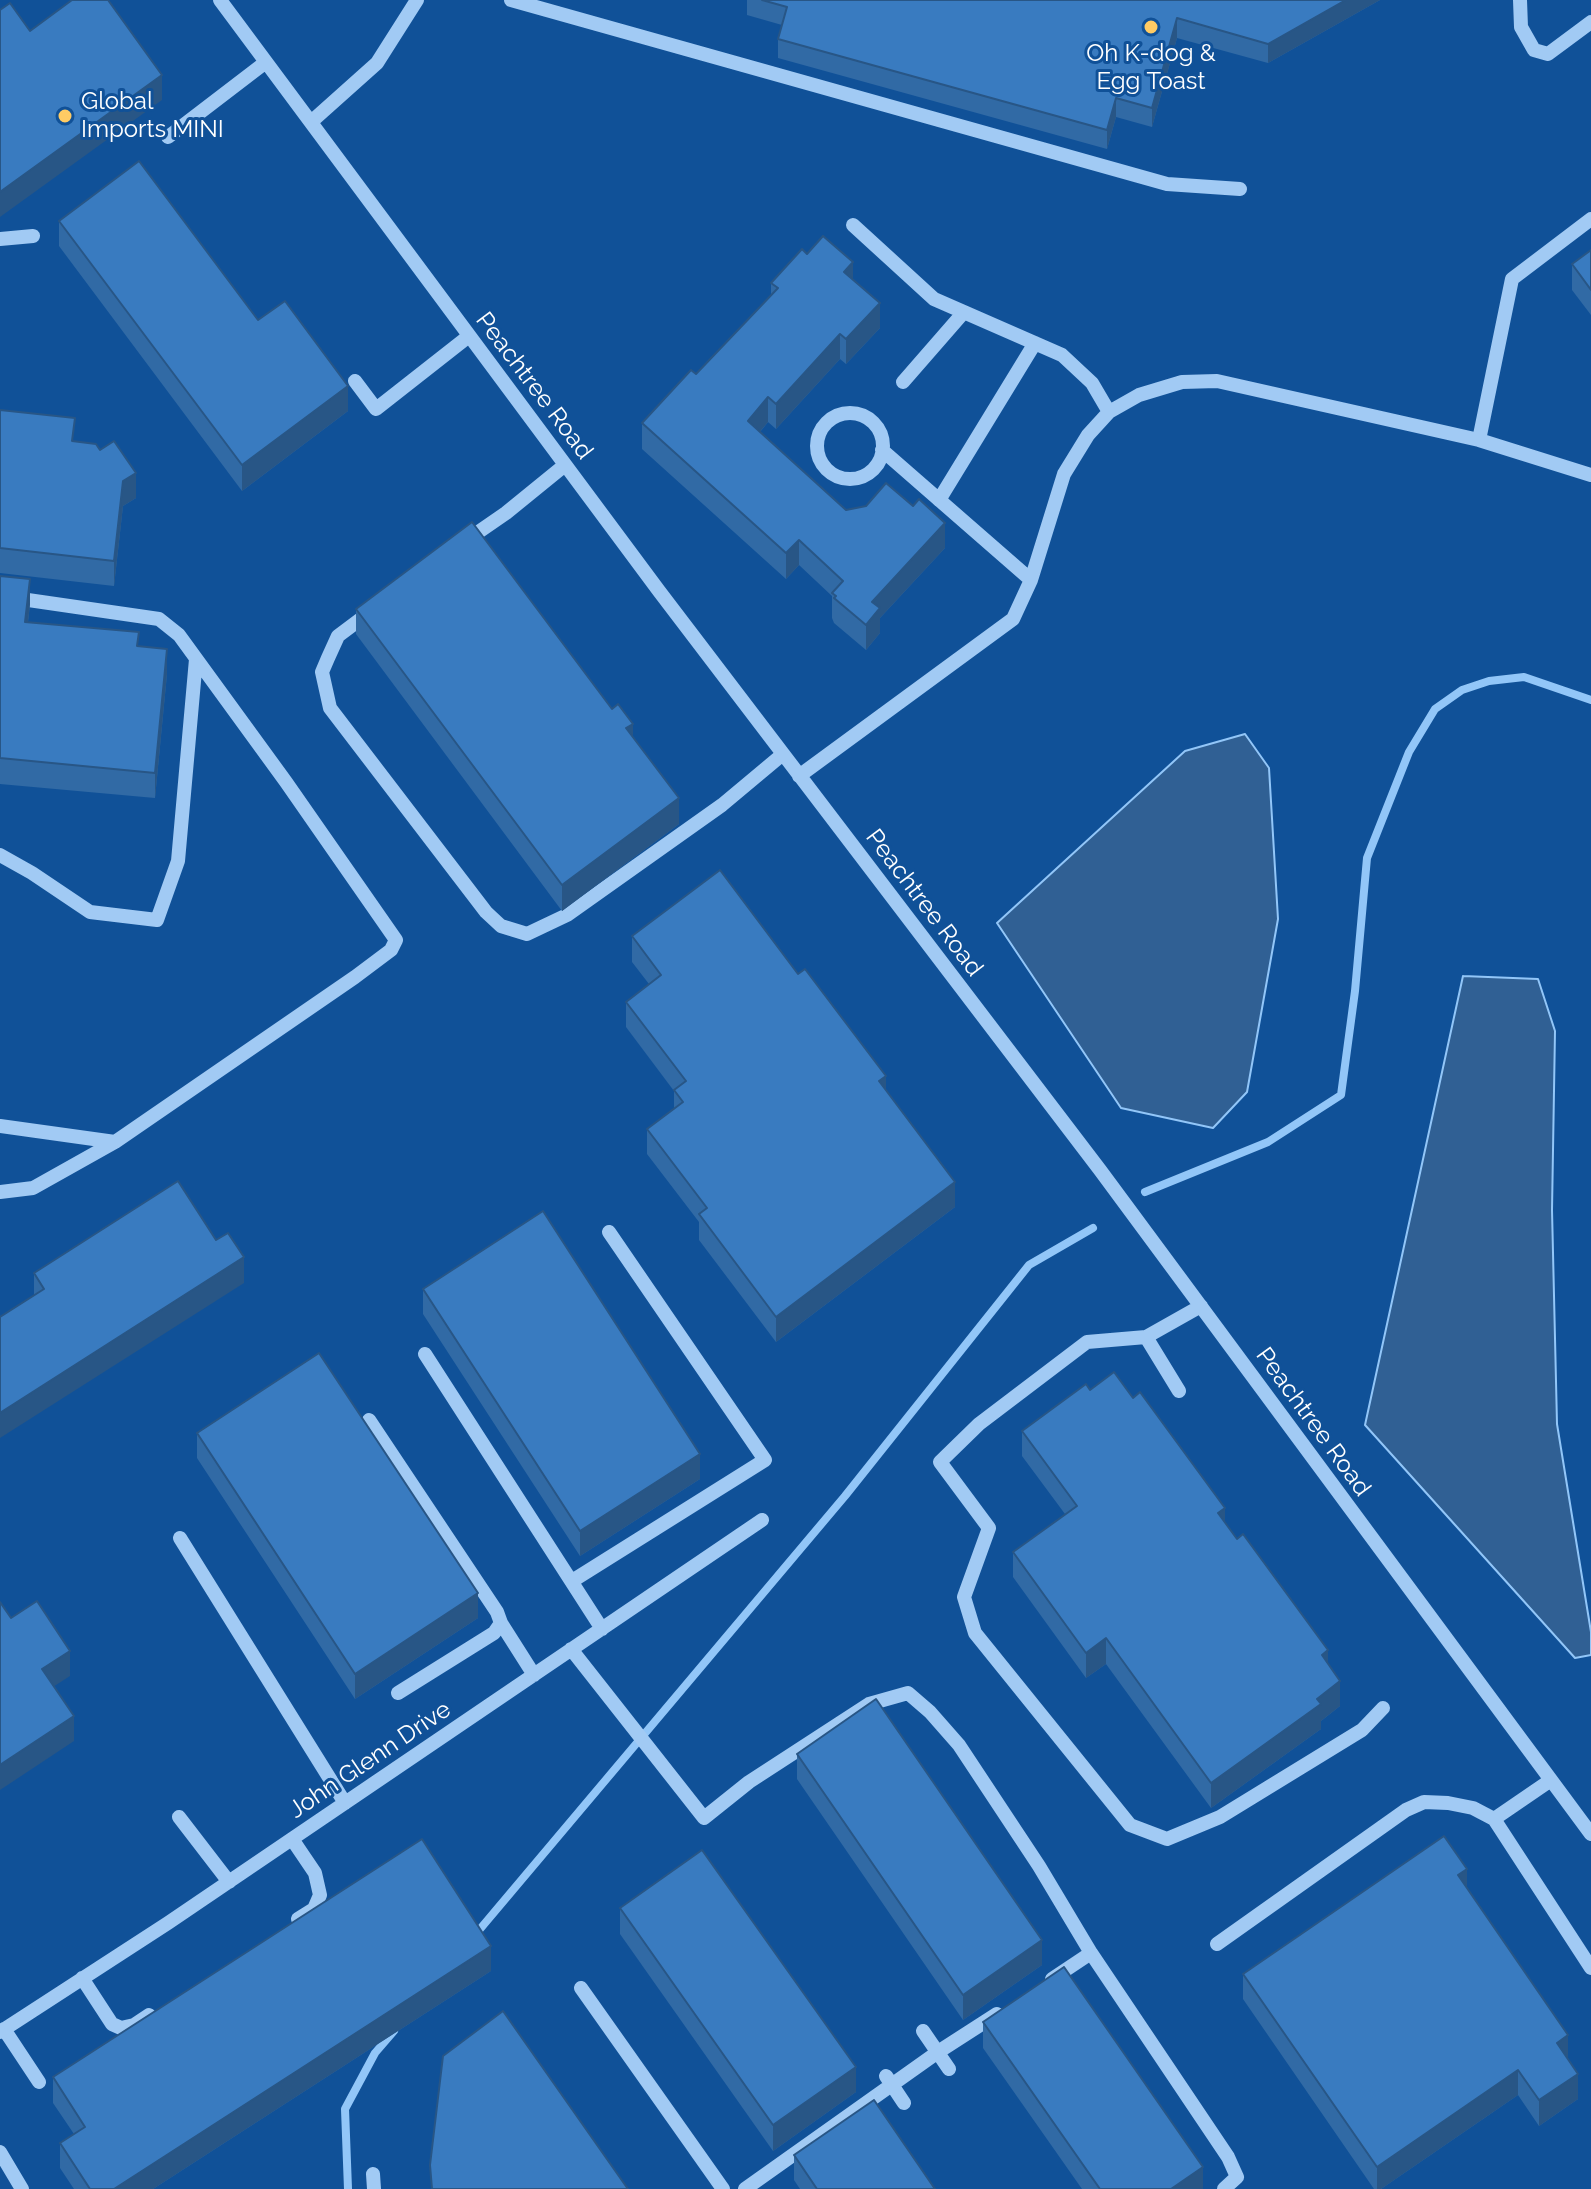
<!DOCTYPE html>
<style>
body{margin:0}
canvas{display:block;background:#105198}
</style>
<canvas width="1591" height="2189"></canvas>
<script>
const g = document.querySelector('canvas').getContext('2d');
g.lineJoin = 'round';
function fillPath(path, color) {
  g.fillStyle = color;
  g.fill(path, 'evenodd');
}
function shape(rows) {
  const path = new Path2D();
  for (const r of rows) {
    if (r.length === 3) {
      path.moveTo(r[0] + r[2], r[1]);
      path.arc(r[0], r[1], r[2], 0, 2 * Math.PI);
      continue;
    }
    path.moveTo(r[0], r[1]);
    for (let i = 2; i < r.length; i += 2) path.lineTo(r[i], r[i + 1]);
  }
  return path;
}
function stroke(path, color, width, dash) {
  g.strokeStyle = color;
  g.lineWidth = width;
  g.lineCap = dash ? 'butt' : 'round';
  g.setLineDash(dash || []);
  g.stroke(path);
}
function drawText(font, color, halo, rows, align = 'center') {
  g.font = font + ' Raleway,sans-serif';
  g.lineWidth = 6;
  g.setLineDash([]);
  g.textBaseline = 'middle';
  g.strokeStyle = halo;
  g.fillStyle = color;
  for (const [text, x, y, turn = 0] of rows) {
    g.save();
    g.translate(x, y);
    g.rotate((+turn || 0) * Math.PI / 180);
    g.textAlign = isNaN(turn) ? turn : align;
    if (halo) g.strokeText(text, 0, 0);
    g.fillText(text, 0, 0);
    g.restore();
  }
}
const water = shape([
 [1245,734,1269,768,1278,919,1247,1092,1213,1128,1121,1108,997,923,1185,751,1245,734],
 [1463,976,1538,979,1555,1031,1552,1210,1557,1424,1591,1632,1591,1655,1575,1658,1365,1425,1463,976]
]);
const stream = shape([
 [1145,1192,1268,1142,1341,1095,1355,991,1367,858,1409,752,1435,709,1462,690,1489,681,1524,677,1591,700],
 [475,1935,845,1496,1029,1265,1093,1228],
 [348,2189,345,2109,375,2053,394,2031]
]);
const minor = shape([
 [220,0,659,591,1100,1170,1591,1834],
 [511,0,1167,184,1240,189],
 [1520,0,1521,27,1534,50,1548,54,1591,22],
 [311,122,377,63,417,0],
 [168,137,266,62],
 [853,225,934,299,1062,355,1092,383,1109,412],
 [0,239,33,236],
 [355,381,376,409,469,336],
 [903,382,964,312],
 [850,446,33],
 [1479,440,1591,475],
 [882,450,1031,580],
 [939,500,1035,343],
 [464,542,506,513,565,465],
 [0,596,159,619,179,635,286,782,396,940,391,950,355,977,115,1142,33,1188,0,1192],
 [370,612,338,636,328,658,322,672,330,708,486,912,501,926,527,934,567,915,722,805,783,754],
 [799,776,1013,619,1031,580,1064,474,1088,435,1109,412,1139,395,1182,382,1217,381,1479,440,1512,279,1591,219],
 [0,855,32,873,90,912,157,920,178,861,196,659],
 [0,1126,115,1142],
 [1146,1337,1087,1342,979,1424,940,1462,989,1528,964,1597,975,1633,1130,1825,1167,1839,1220,1817,1362,1730,1383,1708],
 [425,1354,602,1629],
 [1179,1391,1146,1337,1201,1306],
 [369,1420,497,1612,501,1623,534,1675],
 [180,1538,345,1803],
 [572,1581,765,1460,609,1232],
 [571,1649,704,1818,749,1782,869,1704,908,1693,930,1712,959,1745,1039,1866,1091,1953],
 [398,1693,494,1633,501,1623],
 [179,1817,229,1882],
 [1494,1819,1551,1780],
 [292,1839,315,1873,320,1895,314,1909,298,1919],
 [1217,1944,1406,1810,1424,1802,1448,1803,1473,1808,1494,1819,1591,1968],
 [82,1978,112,2024,121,2028,134,2025,149,2015],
 [1052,1979,1091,1953,1228,2157,1237,2177,1224,2189],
 [581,1988,723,2189],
 [4,2029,39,2082],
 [923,2031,949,2069],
 [0,2032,168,1923,762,1520],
 [886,2076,904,2103],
 [0,2152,22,2189],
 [373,2174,374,2189],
 [745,2189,938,2052,997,2014]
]);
const wall = shape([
 [747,0,1380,0,1268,63,1177,38,1152,127,1116,117,1107,149,778,58,778,39,782,25,747,15],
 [59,221,258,320,348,411,242,491,59,246],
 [1591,250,1591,315,1572,290,1572,264],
 [807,254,853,279,880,328,846,364,840,359,776,429,768,422,760,432,846,510,945,548,880,618,880,633,866,650,834,623,832,618,832,596,799,565,786,579,642,449,642,423,696,374,771,295,771,283],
 [0,410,75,442,100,450,136,498,123,506,114,586,0,573],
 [0,576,30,604,28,622,139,647,167,674,155,798,0,784],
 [356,609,633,737,679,824,562,911,356,634],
 [632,936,886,1090,955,1207,776,1342,699,1240,699,1222,647,1154,647,1129,674,1108,674,1091,626,1027,626,1002,649,984,632,962],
 [216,1240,244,1283,34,1296,34,1273],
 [423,1289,700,1479,580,1556,423,1314],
 [1090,1390,1225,1522,1328,1664,1340,1706,1321,1721,1321,1729,1211,1808,1106,1664,1086,1678,1013,1577,1013,1552,1065,1514,1022,1456,1022,1431],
 [197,1433,478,1618,355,1699,197,1458],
 [797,1754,1042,1965,963,2020,797,1779],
 [1467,1889,1568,2059,1578,2099,1539,2126,1518,2095,1381,2189,1374,2189,1243,1999,1243,1974],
 [620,1908,856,2092,773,2151,620,1934],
 [491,1971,153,2189,74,2189,60,2168,60,2143,74,2134,53,2103,53,2077],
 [983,2022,1203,2189,1082,2189,983,2048],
 [794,2155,935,2189,800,2189,794,2180]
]);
const shadedWall = shape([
 [1346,0,1380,0,1268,63,1268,44],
 [1177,18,1177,38,1152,127,1152,108],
 [162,75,162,100,0,217,0,192],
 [1116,98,1116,117,1107,149,1107,130],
 [853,262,853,287,844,272],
 [880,303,880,328,846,364,846,339],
 [840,334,840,359,776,429,776,404],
 [348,386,348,411,242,491,242,465],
 [768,397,768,422,748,446,748,421],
 [136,473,136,498,123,506,114,586,114,561,123,481],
 [945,523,945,548,880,618,880,633,866,650,866,625,872,602],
 [799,540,799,565,786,579,786,553],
 [30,579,30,604,25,647,25,622],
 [167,649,167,674,155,798,155,773],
 [633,724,633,749,626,728],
 [679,798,679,824,562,911,562,885],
 [886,1076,886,1102,879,1081],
 [955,1182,955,1207,776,1342,776,1317],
 [244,1257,244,1283,0,1438,0,1413],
 [700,1454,700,1479,580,1556,580,1531],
 [1225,1508,1225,1533,1218,1513],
 [478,1593,478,1618,355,1699,355,1674],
 [1106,1638,1106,1664,1086,1678,1086,1653],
 [1328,1650,1328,1676,1322,1655],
 [70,1651,70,1676,42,1694,42,1669],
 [1340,1681,1340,1706,1321,1721,1321,1729,1211,1808,1211,1783],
 [74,1716,74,1741,0,1790,0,1765],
 [1467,1869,1467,1894,1458,1875],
 [1042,1940,1042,1965,963,2020,963,1995],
 [491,1946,491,1971,153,2189,114,2189],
 [1568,2035,1568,2060,1557,2043],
 [856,2067,856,2092,773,2151,773,2125],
 [1518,2070,1518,2095,1381,2189,1377,2189,1377,2167],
 [1578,2074,1578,2099,1539,2126,1539,2100],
 [1203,2167,1203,2189,1171,2189]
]);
const building = shape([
 [72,0,108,0,162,75,0,192,0,10,10,3,30,31,72,0],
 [762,0,1346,0,1268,44,1177,18,1152,108,1116,98,1107,130,778,39,787,7,762,0],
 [139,161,258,320,285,301,348,386,242,465,59,221,139,161],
 [823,236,853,262,844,272,880,303,846,339,840,334,776,404,768,397,748,421,846,510,866,506,886,483,913,506,919,499,945,523,872,602,880,608,866,625,834,598,836,596,832,593,843,581,799,540,786,553,642,423,691,370,696,374,778,288,771,283,802,249,807,254,823,236],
 [1591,250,1591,290,1572,264,1591,250],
 [0,410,75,418,72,441,96,444,100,450,114,441,136,473,123,481,114,561,0,548,0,410],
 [472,522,612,709,618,704,633,724,626,728,679,798,562,885,356,609,472,522],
 [0,576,30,579,25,622,139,632,137,646,167,649,155,773,0,758,0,576],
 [720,870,798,974,805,969,886,1076,879,1081,955,1182,776,1317,699,1214,707,1208,647,1129,683,1102,674,1090,686,1081,626,1002,661,975,632,936,720,870],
 [178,1181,216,1240,228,1233,244,1257,0,1413,0,1317,44,1289,34,1273,178,1181],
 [543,1211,700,1454,580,1531,423,1289,543,1211],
 [319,1353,478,1593,355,1674,197,1433,319,1353],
 [1114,1372,1133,1398,1140,1392,1225,1508,1218,1513,1237,1539,1243,1534,1328,1650,1322,1655,1340,1681,1317,1699,1321,1704,1211,1783,1106,1638,1086,1653,1013,1552,1077,1506,1022,1431,1086,1384,1090,1390,1114,1372],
 [37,1601,70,1651,42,1669,74,1716,0,1765,0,1602,11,1618,37,1601],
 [876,1699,1042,1940,963,1995,797,1754,876,1699],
 [1444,1836,1467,1869,1458,1875,1568,2035,1557,2043,1578,2074,1539,2100,1518,2070,1377,2167,1243,1974,1444,1836],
 [422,1839,491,1946,114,2189,90,2189,60,2143,85,2127,53,2077,422,1839],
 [702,1850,856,2067,773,2125,620,1908,702,1850],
 [1064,1967,1203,2167,1171,2189,1100,2189,983,2022,1064,1967],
 [503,2011,628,2189,432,2189,430,2165,443,2056,503,2011],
 [874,2100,935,2189,817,2189,794,2155,874,2100]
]);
const markers = [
 [1151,27,8,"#ffcb64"],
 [65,116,8,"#ffcb64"]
];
const poiNames = [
 ["Oh K-dog &",1151,54],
 ["Egg Toast",1151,82],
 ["Global",81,102,"left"],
 ["Imports MINI",81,130,"left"]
];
const streetNames = [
 ["Peachtree Road",534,386,53],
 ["Peachtree Road",924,903,53],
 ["Peachtree Road",1313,1422,54],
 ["John Glenn Drive",370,1760,-34]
];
fillPath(water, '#306094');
stroke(water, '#92c6f8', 2);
stroke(stream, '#92c6f8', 8);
stroke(minor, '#a1caf4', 14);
fillPath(wall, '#316aa5');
fillPath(shadedWall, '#285686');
fillPath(building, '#397bc0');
stroke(building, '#285686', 2);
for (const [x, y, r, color] of markers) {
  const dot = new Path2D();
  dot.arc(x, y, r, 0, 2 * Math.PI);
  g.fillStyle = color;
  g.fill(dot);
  stroke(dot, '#105198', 3);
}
drawText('24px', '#fff', '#105198', poiNames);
drawText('24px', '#fff', '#105198', streetNames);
</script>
